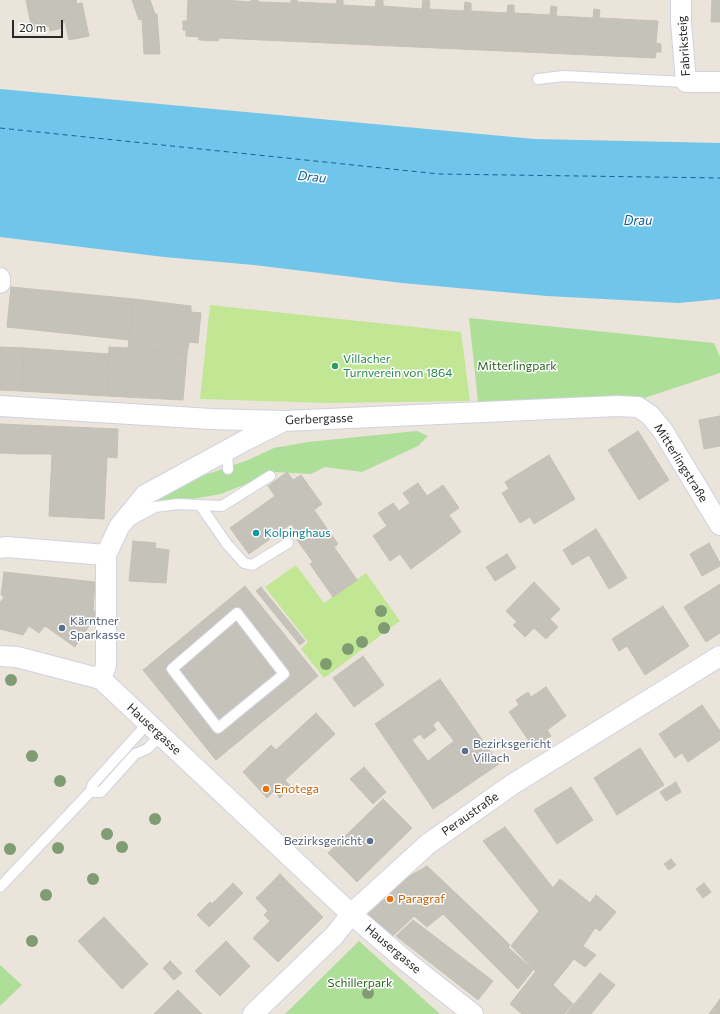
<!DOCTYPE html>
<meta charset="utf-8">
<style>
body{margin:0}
#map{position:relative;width:720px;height:1014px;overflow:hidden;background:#eae4da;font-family:Commissioner,sans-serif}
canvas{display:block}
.scale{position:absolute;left:12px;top:20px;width:51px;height:18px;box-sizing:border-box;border:2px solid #282828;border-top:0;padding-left:5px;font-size:12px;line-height:14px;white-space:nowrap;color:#282828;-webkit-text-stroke:3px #fff;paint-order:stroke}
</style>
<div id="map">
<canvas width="720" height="1014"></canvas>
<div class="scale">20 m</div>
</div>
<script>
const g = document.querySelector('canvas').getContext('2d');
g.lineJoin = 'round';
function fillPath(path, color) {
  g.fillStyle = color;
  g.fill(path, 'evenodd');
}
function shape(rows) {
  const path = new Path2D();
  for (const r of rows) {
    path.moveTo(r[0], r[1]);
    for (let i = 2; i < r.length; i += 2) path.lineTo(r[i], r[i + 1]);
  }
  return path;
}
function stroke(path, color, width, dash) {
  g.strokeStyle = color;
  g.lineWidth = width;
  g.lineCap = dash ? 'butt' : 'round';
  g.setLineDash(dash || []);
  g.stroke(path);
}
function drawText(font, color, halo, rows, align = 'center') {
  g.font = font + ' Commissioner,sans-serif';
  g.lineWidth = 3;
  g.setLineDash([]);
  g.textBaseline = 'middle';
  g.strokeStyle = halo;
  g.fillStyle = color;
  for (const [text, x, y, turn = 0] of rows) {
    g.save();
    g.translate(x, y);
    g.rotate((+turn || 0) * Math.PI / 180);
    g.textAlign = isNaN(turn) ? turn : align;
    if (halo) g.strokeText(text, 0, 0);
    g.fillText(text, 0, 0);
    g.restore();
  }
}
const green = shape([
 [469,318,714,343,720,357,720,373,638,400,479,410],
 [417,431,428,436,418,446,362,472,325,467,311,474,276,472,221,494,187,500,139,519,141,508,196,478,248,460,274,448,308,442],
 [359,941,440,1014,285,1014],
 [0,965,22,985,0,1006]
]);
const pitch = shape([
 [210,305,461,332,470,401,329,403,200,399],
 [296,565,324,603,366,573,400,621,324,678,301,649,308,642,265,587]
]);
const water = shape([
 [0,89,534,139,720,143,720,299,679,303,547,296,402,283,254,265,164,257,0,237]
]);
const ferry = shape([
 [0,128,439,174,720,178]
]);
const building = shape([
 [26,0,76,0,77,4,82,3,89,36,69,40,65,22,61,23,62,28,50,31,49,26,32,30,26,0],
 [132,0,150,0,155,14,157,14,160,54,144,54,142,19,139,20,132,0],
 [188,0,224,0,251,2,251,0,258,0,258,2,291,3,291,0,297,0,297,2,336,4,337,0,343,0,343,5,375,7,376,0,383,0,383,6,422,9,423,0,430,1,429,9,464,11,465,2,471,3,471,11,507,13,508,5,514,5,514,13,550,15,551,6,557,7,556,16,593,18,594,9,600,10,599,18,658,21,656,43,661,44,661,52,656,52,655,58,219,38,218,41,199,40,199,37,186,36,186,30,183,30,183,21,187,21,188,0],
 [712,0,720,0,720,22,711,22,712,0],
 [11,287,134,299,129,340,7,327,11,287],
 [134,299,191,306,191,312,201,313,198,343,189,342,187,354,128,348,134,299],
 [0,347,24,348,21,391,0,390,0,347],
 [109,347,128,348,187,354,183,400,107,396,109,347],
 [24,348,109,354,107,396,21,391,24,348],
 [720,416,720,446,704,449,699,420,720,416],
 [0,424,22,425,21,440,0,439,0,424],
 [22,425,118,429,117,458,107,457,104,519,49,516,52,454,21,454,22,425],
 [638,431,669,480,639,500,608,450,638,431],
 [0,439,21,440,21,454,0,453,0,439],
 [549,455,575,499,534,524,530,517,520,523,502,493,509,489,505,482,549,455],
 [287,472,293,480,301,475,322,504,314,510,338,544,334,547,357,580,333,597,310,564,313,562,297,540,300,537,291,524,249,554,230,528,275,496,268,486,287,472],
 [418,483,427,496,443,485,459,508,449,515,461,532,411,569,400,554,390,561,373,536,387,526,378,513,393,503,399,511,410,503,403,493,418,483],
 [596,529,627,578,609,589,589,555,572,565,563,550,596,529],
 [133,541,156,543,155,548,169,550,166,583,129,581,133,541],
 [709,543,720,563,720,566,702,576,690,554,709,543],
 [507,554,516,568,495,581,486,567,507,554],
 [4,572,95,582,93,610,98,613,75,647,45,626,39,633,29,626,23,635,0,629,0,603,4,597,1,595,4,572],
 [534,582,560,609,550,619,558,627,546,639,534,628,525,637,513,625,517,622,506,611,534,582],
 [720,584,720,633,706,642,684,607,720,584],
 [245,586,318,676,216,760,143,670,245,586],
 [261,587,305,641,300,645,256,591,261,587],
 [663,606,689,646,645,675,627,646,619,651,612,639,663,606],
 [363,656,384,685,354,707,333,678,363,656],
 [440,679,499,764,433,809,375,724,440,679],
 [438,720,454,741,428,761,412,740,420,734,424,739,436,730,433,725,438,720],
 [546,687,566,716,547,730,551,736,534,748,509,712,519,705,516,700,528,692,531,697,546,687],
 [702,705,720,731,720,740,688,762,682,753,675,758,659,734,702,705],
 [316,713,335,734,285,780,291,787,280,798,274,791,267,798,243,772,271,745,276,750,316,713],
 [640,748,664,785,617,815,594,778,640,748],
 [364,767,386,792,373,804,350,779,364,767],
 [676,782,681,792,666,801,660,792,676,782],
 [571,787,593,820,557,844,534,810,571,787],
 [383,799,412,828,357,882,328,853,383,799],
 [505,827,553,888,560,879,590,903,536,972,511,946,539,911,483,841,505,827],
 [671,859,676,865,669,870,664,864,671,859],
 [427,866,499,934,481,952,443,914,427,927,414,916,391,938,368,914,408,877,427,866],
 [280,874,323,917,278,962,253,938,270,921,264,915,268,911,256,898,280,874],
 [233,883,243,893,222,914,212,904,233,883],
 [704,883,711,892,703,898,696,889,704,883],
 [596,895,616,912,600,931,595,928,583,946,596,955,585,967,574,959,553,985,573,1004,564,1014,522,1014,510,1004,596,895],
 [210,902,222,914,209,927,197,915,210,902],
 [104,917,148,964,122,989,78,941,104,917],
 [413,920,493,981,478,1000,396,936,413,920],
 [499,934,510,945,508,947,533,970,518,989,481,952,499,934],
 [226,941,250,966,220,996,195,971,226,941],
 [170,961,182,973,174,980,163,968,170,961],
 [600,973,615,985,591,1014,566,1014,600,973],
 [178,990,202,1014,154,1014,178,990],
 [720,999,720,1014,709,1014,720,999]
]);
const service = shape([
 [538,79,564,76,686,82],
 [227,451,228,469],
 [200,505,227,544,244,563,252,565,288,543],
 [131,520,155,507,178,504,222,506,270,476],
 [237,613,284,674,218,728,172,669,237,613],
 [90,792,101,792,135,754,147,749,161,735],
 [0,887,90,792,93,784,148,723]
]);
const minor = shape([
 [681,0,681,22,686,82,720,82],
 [0,278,0,283],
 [0,406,211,419,284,421,617,406,638,407,650,415,663,431,720,525],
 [284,421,246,440,145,495,119,527,106,555,106,666,101,679,351,914,407,962,473,1014],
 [0,548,6,547,106,555],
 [0,656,17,657,101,679],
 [253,1014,334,936,351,914,428,844,513,784,720,656]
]);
const trees = [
 [381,611],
 [384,628],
 [362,642],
 [348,649],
 [326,664],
 [11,680],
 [32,756],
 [60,781],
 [155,819],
 [107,834],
 [122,847],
 [58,848],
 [10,849],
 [93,879],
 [46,895],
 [32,941],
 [368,993]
];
const markers = [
 [335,366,4,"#2e9e5b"],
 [256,533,4,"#0f9aa8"],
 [62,628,4,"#5c6f8a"],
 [465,751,4,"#5c6f8a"],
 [266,789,4,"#e8710a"],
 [370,841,4,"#5c6f8a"],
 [390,899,4,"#e8710a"]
];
const streetNames = [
 ["Fabriksteig",684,46,-94],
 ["Gerbergasse",319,419,-2],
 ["Mitterlingstraße",681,463,58],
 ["Hausergasse",154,729,43],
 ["Peraustraße",470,814,-35],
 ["Hausergasse",393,949,40]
];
const leisureNames = [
 ["Villacher",343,359],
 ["Turnverein von 1864",343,373]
];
const parkNames = [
 ["Mitterlingpark",517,366],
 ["Schillerpark",360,983]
];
const cultureNames = [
 ["Kolpinghaus",264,533]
];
const serviceNames = [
 ["Kärntner",70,621],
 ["Sparkasse",70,635],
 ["Bezirksgericht",473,744],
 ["Villach",473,758],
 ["Bezirksgericht",362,841,"right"]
];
const foodNames = [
 ["Enotega",274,789],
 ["Paragraf",398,899]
];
const waterNames = [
 ["Drau",312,177,6],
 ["Drau",638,221]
];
fillPath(green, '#aedf98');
fillPath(pitch, '#c1e794');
fillPath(water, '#70c5ea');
stroke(ferry, '#126293', 1, [5, 4]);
fillPath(building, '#c5c2b9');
stroke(building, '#c5c0b4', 1);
stroke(service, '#d0d2e1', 12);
stroke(minor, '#d0d2e1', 22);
stroke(service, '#fff', 10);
stroke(minor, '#fff', 20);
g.fillStyle = '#7f9c72';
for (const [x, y] of trees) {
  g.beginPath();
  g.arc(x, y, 6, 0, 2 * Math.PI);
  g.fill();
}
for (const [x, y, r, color] of markers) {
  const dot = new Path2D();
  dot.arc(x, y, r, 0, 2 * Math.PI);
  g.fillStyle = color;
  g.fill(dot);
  stroke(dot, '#fff', 1.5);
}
drawText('12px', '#282828', '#fff', streetNames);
drawText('12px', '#27864d', '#fff', leisureNames, 'left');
drawText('12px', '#28621c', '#fff', parkNames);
drawText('12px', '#0d838f', '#fff', cultureNames, 'left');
drawText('12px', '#4e5e75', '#fff', serviceNames, 'left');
drawText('12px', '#c56008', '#fff', foodNames, 'left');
drawText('italic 13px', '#126293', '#fff', waterNames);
</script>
